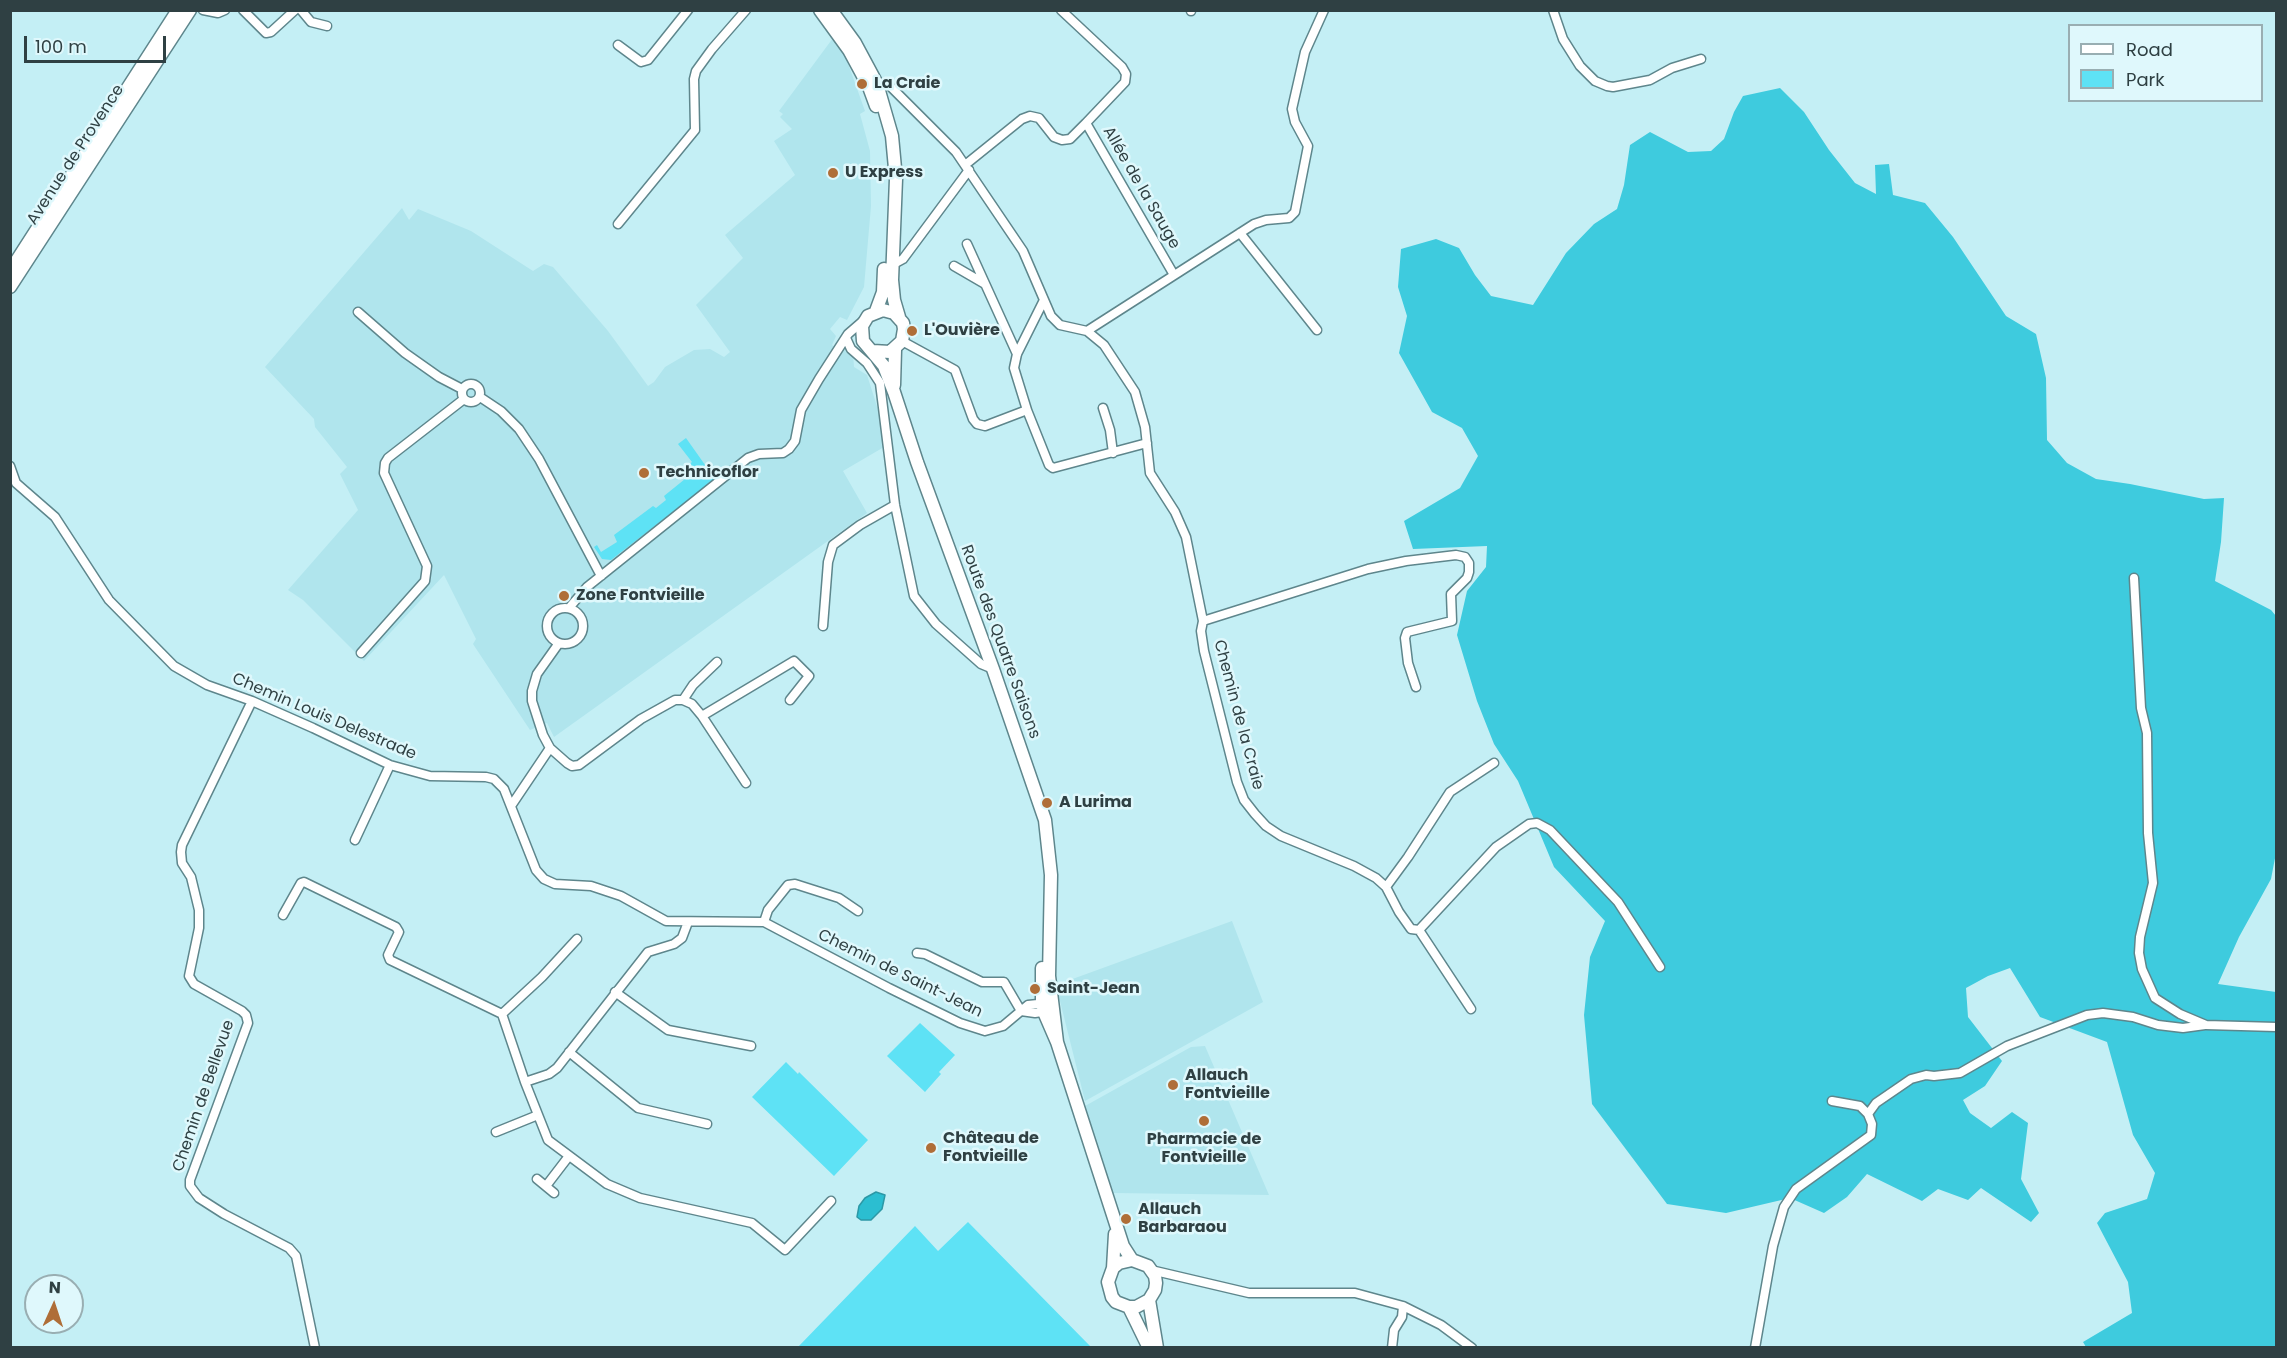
<!DOCTYPE html>
<meta charset="utf-8">
<style>
body{margin:0}
#map{position:relative;width:2287px;height:1358px;overflow:hidden;background:#c4eff5;font-family:Poppins,sans-serif}
canvas{display:block}
.frame{position:absolute;inset:0;border:12px solid #2f4043;pointer-events:none}
.legend{position:absolute;left:2068px;top:24px;width:195px;height:78px;box-sizing:border-box;background:#dff8fc;border:2px solid #99aeb2;margin:0;padding:8px 10px;list-style:none;font-size:18px;color:#2f4043}
.legend li{display:flex;align-items:center;gap:12px;height:30px}
.legend b{width:30px;border:2px solid #99aeb2}
.north{position:absolute;left:24px;top:1274px;width:60px;height:60px;box-sizing:border-box;background:#dff8fc;border:2px solid #99aeb2;border-radius:50%;rotate:3deg;font-size:16px;font-weight:700;line-height:24px;text-align:center;color:#2f4043}
.north::after{content:'';display:block;margin:auto;width:21px;height:27px;background:#af6e38;clip-path:polygon(50% 0,100% 100%,50% 72%,0 100%)}
.scale{position:absolute;left:24px;top:36px;width:142px;height:27px;box-sizing:border-box;border:3px solid #2f4043;border-top:0;padding-left:8px;font-size:18px;line-height:21px;white-space:nowrap;color:#2f4043;-webkit-text-stroke:4px #dff8fc;paint-order:stroke}
</style>
<div id="map">
<canvas width="2287" height="1358"></canvas>
<div class="frame"></div>
<ul class="legend">
<li><b style="height:8px;background:#fff"></b>Road</li>
<li><b style="height:16px;background:#5ee2f5"></b>Park</li>
</ul>
<div class="north">N</div>
<div class="scale">100 m</div>
</div>
<script>
const g = document.querySelector('canvas').getContext('2d');
g.lineJoin = 'round';
function fillPath(path, color) {
  g.fillStyle = color;
  g.fill(path, 'evenodd');
}
function shape(rows) {
  const path = new Path2D();
  for (const r of rows) {
    if (r.length === 3) {
      path.moveTo(r[0] + r[2], r[1]);
      path.arc(r[0], r[1], r[2], 0, 2 * Math.PI);
      continue;
    }
    path.moveTo(r[0], r[1]);
    for (let i = 2; i < r.length; i += 2) path.lineTo(r[i], r[i + 1]);
  }
  return path;
}
function stroke(path, color, width, dash) {
  g.strokeStyle = color;
  g.lineWidth = width;
  g.lineCap = dash ? 'butt' : 'round';
  g.setLineDash(dash || []);
  g.stroke(path);
}
function drawText(font, color, halo, rows, align = 'center') {
  g.font = font + ' Poppins,sans-serif';
  g.lineWidth = 5;
  g.setLineDash([]);
  g.textBaseline = 'middle';
  g.strokeStyle = halo;
  g.fillStyle = color;
  for (const [text, x, y, turn = 0] of rows) {
    g.save();
    g.translate(x, y);
    g.rotate((+turn || 0) * Math.PI / 180);
    g.textAlign = isNaN(turn) ? turn : align;
    if (halo) g.strokeText(text, 0, 0);
    g.fillText(text, 0, 0);
    g.restore();
  }
}
const built = shape([
 [833,38,845,55,865,111,860,114,870,151,871,206,864,287,847,320,840,317,830,329,836,336,832,345,839,350,846,349,853,353,854,367,867,375,882,422,884,447,843,471,867,513,554,737,547,723,530,730,473,644,476,639,444,575,364,661,303,600,288,590,358,510,340,474,347,467,315,427,314,419,265,367,402,208,409,220,418,209,471,231,533,271,544,264,553,267,608,331,648,386,654,382,665,367,694,350,710,349,724,357,730,352,696,305,743,258,725,235,795,175,774,141,792,129,780,117,783,114,779,111],
 [1232,921,1263,1002,1085,1101,1056,985],
 [1205,1046,1269,1195,1113,1193,1085,1106,1191,1047]
]);
const green = shape([
 [686,438,715,479,611,560,602,559,594,547,597,545,601,552,617,542,614,535,653,506,656,508,666,500,664,496,685,479,680,472,692,462,678,444],
 [920,1023,955,1055,939,1072,941,1074,925,1092,887,1056],
 [786,1062,798,1074,799,1072,868,1140,834,1176,752,1097],
 [968,1222,1091,1347,798,1347,915,1226,938,1251]
]);
const forest = shape([
 [1780,88,1804,112,1829,150,1855,183,1876,194,1875,165,1889,164,1893,195,1925,203,1953,237,2006,316,2036,334,2046,378,2047,440,2067,463,2096,479,2130,484,2204,499,2224,498,2221,542,2215,581,2271,610,2276,616,2276,853,2271,879,2239,937,2218,984,2276,992,2276,1347,2086,1347,2083,1342,2132,1313,2128,1282,2097,1223,2105,1213,2147,1199,2155,1173,2133,1135,2107,1042,2040,1017,2010,968,1988,976,1966,988,1968,1017,2002,1061,1985,1086,1963,1100,1970,1113,1991,1128,2012,1112,2028,1123,2021,1179,2039,1213,2031,1222,1981,1188,1968,1200,1938,1189,1922,1201,1867,1174,1847,1197,1824,1213,1790,1198,1726,1213,1667,1204,1592,1104,1584,1015,1590,957,1605,921,1554,867,1518,781,1494,744,1477,701,1457,635,1467,591,1486,567,1487,546,1413,549,1404,521,1460,488,1478,456,1462,428,1432,412,1399,353,1407,316,1398,287,1401,249,1436,239,1459,248,1475,275,1491,296,1533,305,1566,253,1594,224,1617,209,1624,185,1630,145,1650,132,1688,152,1711,151,1724,139,1734,112,1743,96]
]);
const water = shape([
 [876,1192,885,1195,882,1209,871,1220,861,1220,857,1217,859,1206,865,1198,876,1192]
]);
const minor = shape([
 [203,10,218,13,225,10],
 [243,10,266,33,271,32,295,10],
 [301,10,311,22,327,26],
 [1061,10,1122,67,1126,74,1125,82,1086,123],
 [1553,10,1563,39,1580,66,1595,81,1607,86,1613,87,1650,80,1672,68,1701,59],
 [1191,11,1191,10],
 [618,45,641,62,648,60,688,10],
 [873,85,877,84,889,85,956,152,1023,251,1051,316,1060,325,1087,331,1104,345,1135,392,1145,427,1150,473,1175,512,1186,537,1203,621,1201,631,1204,651,1237,782,1244,800,1255,814,1266,826,1281,836,1354,866,1376,878,1386,887,1399,912,1411,929,1419,930,1496,847,1529,824,1537,823,1550,830,1618,902,1660,967],
 [965,165,1022,119,1030,116,1039,118,1054,137,1062,140,1070,139,1086,123,1174,275],
 [618,224,695,130,694,79,696,71,712,49,746,10],
 [1240,233,1317,330],
 [967,244,1017,354],
 [892,265,903,259,969,170],
 [954,266,985,284],
 [358,312,405,353,439,377,462,389],
 [1087,331,1254,224,1266,220,1289,218,1295,212,1308,146,1295,122,1292,109,1305,52,1324,10],
 [846,338,851,349,867,363,880,383,895,505,914,596,936,624,981,664,993,669],
 [902,341,955,370,973,419,977,424,985,426,1027,410,1014,368,1017,354,1043,302],
 [471,393,9],
 [480,397,501,411,519,429,539,459,601,576],
 [1103,408,1110,430,1113,453],
 [1027,410,1049,465,1053,468,1147,443],
 [10,466,16,483,55,517,109,600,174,666,207,685,252,701,313,728,390,765,430,776,486,777,494,779,504,789,536,870,544,879,555,884,591,886,621,896,666,921,764,922,889,988,960,1023,985,1031,1003,1026,1028,1005,1048,1003],
 [2134,578,2141,708,2147,733,2148,833,2153,883,2140,937,2139,953,2142,969,2155,998,2180,1014,2206,1025,2276,1027],
 [565,626,18],
 [569,608,587,587,748,458,759,454,783,453,789,449,795,441,801,410,819,379,848,334,863,321],
 [1203,621,1368,569,1406,561,1456,555,1465,557,1469,563,1469,572,1467,578,1451,594,1452,621,1407,632,1405,638,1408,663,1416,687],
 [823,626,828,562,833,545,860,525,895,505],
 [559,643,537,674,532,691,532,701,543,735,550,748,567,763,572,766,579,765,641,719,675,700,683,700,692,704,702,716,746,783],
 [361,653,425,581,427,566,384,473,385,463,388,458,464,399],
 [683,700,693,685,717,662],
 [252,701,182,845,181,852,182,863,191,877,199,910,199,928,189,976,194,984,242,1011,246,1015,248,1023,190,1180,190,1186,199,1198,224,1214,289,1248,296,1256,315,1348],
 [702,716,794,661,809,676,790,700],
 [511,806,550,748],
 [355,840,390,765],
 [1386,887,1408,857,1450,792,1494,763],
 [283,915,301,883,304,882,396,927,399,932,388,955,390,960,502,1014],
 [764,922,768,910,788,885,795,884,839,898,858,911],
 [1419,930,1471,1009],
 [577,939,542,977,502,1014,525,1082,548,1140,607,1184,640,1198,752,1223,785,1250,831,1201],
 [917,953,925,954,982,982,1004,982,1021,1011],
 [615,992,668,1030,751,1046],
 [1021,1011,1035,1013,1048,1011],
 [569,1052,638,1108,707,1124],
 [525,1082,549,1074,557,1068,648,952,674,944,682,938,688,922],
 [1868,1114,1876,1103,1911,1079,1926,1075,1934,1076,1960,1073,2007,1046,2087,1015,2103,1013,2133,1017,2158,1025,2183,1028,2205,1025],
 [496,1132,538,1115],
 [537,1179,554,1193],
 [546,1186,569,1156],
 [1151,1270,1249,1293,1355,1293,1403,1306,1441,1325,1472,1348],
 [1392,1348,1394,1330,1402,1317,1403,1306],
 [1755,1348,1773,1246,1784,1207,1796,1189,1871,1135,1872,1124,1868,1114,1860,1106,1832,1101]
]);
const secondary = shape([
 [820,10,849,50,869,87,876,106],
 [831,10,855,43,877,84,892,136,896,179,892,280,894,300,899,317],
 [10,271,178,10],
 [10,287,190,10],
 [876,311,883,292,884,269],
 [873,351,890,352,902,341,904,329,903,323,894,313,883,310,868,316,862,326,863,341,884,366,894,392,917,462,993,669,1045,820,1051,875,1049,976,1057,1042],
 [894,385,895,350],
 [1042,968,1042,1002,1044,1012,1057,1042,1123,1246,1132,1260],
 [1113,1268,1119,1263,1132,1260,1148,1266,1155,1276,1156,1283,1155,1290,1149,1300,1136,1307,1129,1307,1116,1302,1112,1297,1108,1282,1113,1268,1115,1234],
 [1149,1300,1157,1348],
 [1129,1307,1149,1348]
]);
const markers = [
 [862,84,6,"#af6e38"],
 [833,173,6,"#af6e38"],
 [912,331,6,"#af6e38"],
 [644,473,6,"#af6e38"],
 [564,596,6,"#af6e38"],
 [1047,803,6,"#af6e38"],
 [1035,989,6,"#af6e38"],
 [1173,1085,6,"#af6e38"],
 [1204,1121,6,"#af6e38"],
 [931,1148,6,"#af6e38"],
 [1126,1219,6,"#af6e38"]
];
const poiNames = [
 ["La Craie",874,84],
 ["U Express",845,173],
 ["L'Ouvière",924,331],
 ["Technicoflor",656,473],
 ["Zone Fontvieille",576,596],
 ["A Lurima",1059,803],
 ["Saint-Jean",1047,989],
 ["Allauch",1185,1076],
 ["Fontvieille",1185,1094],
 ["Château de",943,1139],
 ["Fontvieille",943,1157],
 ["Pharmacie de",1204,1140,"center"],
 ["Fontvieille",1204,1158,"center"],
 ["Allauch",1138,1210],
 ["Barbaraou",1138,1228]
];
const streetNames = [
 ["Avenue de Provence",76,155,-57],
 ["Allée de la Sauge",1141,188,60],
 ["Route des Quatre Saisons",1000,642,70],
 ["Chemin de la Craie",1238,715,75],
 ["Chemin Louis Delestrade",324,717,23],
 ["Chemin de Saint-Jean",900,974,26],
 ["Chemin de Bellevue",204,1096,-71]
];
fillPath(built, '#b0e5ed');
fillPath(green, '#5ee2f5');
fillPath(forest, '#3ecbde');
fillPath(water, '#2bbed1');
stroke(water, '#2c98a6', 1.5);
stroke(minor, '#5e868c', 11);
stroke(secondary, '#5e868c', 15);
stroke(minor, '#fff', 8);
stroke(secondary, '#fff', 12);
for (const [x, y, r, color] of markers) {
  const dot = new Path2D();
  dot.arc(x, y, r, 0, 2 * Math.PI);
  g.fillStyle = color;
  g.fill(dot);
  stroke(dot, '#dff8fc', 2);
}
drawText('bold 16px', '#2f4043', '#dff8fc', poiNames, 'left');
drawText('16px', '#2f4043', '#dff8fc', streetNames);
</script>
